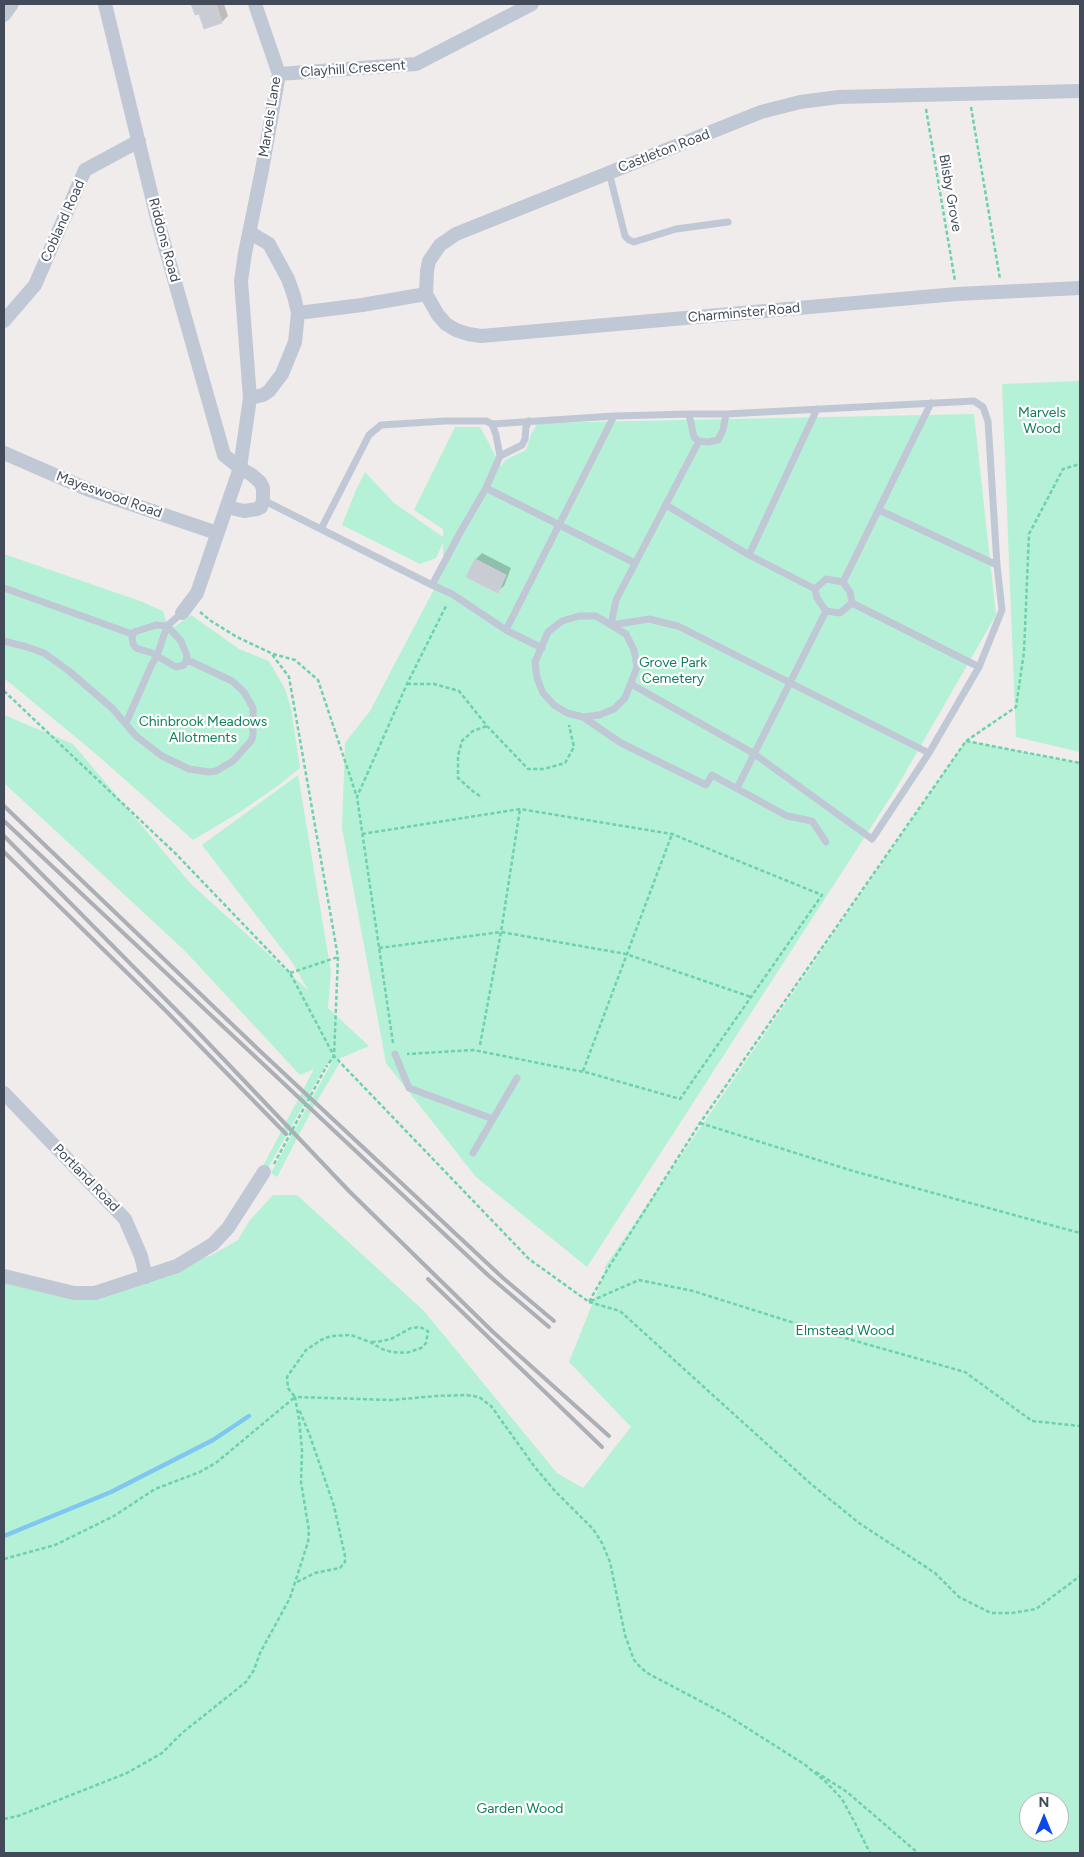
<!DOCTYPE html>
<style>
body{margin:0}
#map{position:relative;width:1084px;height:1857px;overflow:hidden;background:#efeceb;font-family:Figtree,sans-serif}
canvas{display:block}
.frame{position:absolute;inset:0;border:5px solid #434b5a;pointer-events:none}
.north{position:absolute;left:1019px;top:1792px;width:50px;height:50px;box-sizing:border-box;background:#fff;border:1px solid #b4b7bd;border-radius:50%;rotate:0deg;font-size:14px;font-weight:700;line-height:20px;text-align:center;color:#434b5a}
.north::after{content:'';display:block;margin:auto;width:18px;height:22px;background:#0d49e7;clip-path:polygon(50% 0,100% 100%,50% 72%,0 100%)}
</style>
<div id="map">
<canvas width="1084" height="1857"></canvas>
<div class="frame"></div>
<div class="north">N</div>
</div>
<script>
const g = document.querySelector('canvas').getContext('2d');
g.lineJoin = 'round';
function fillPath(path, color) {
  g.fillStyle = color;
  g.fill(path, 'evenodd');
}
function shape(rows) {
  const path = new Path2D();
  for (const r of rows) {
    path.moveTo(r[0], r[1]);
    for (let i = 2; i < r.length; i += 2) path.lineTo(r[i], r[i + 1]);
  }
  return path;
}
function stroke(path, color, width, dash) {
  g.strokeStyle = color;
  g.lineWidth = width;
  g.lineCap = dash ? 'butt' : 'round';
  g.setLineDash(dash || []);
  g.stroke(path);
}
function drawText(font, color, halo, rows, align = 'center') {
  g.font = font + ' Figtree,sans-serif';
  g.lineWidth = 4.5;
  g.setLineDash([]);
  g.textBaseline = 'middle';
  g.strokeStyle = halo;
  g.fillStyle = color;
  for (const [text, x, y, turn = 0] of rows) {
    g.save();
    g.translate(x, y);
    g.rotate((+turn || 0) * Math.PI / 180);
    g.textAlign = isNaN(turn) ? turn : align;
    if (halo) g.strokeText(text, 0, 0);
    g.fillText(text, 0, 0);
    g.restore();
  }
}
const green = shape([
 [1080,381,1080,752,1016,737,1002,384],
 [974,414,996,615,897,787,587,1267,476,1177,386,1063,342,828,345,743,370,711,443,572,443,543,436,558,420,564,342,525,356,490,365,472,394,503,443,537,443,529,414,510,455,427,480,427,501,466,505,460,526,450,531,434,538,423],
 [4,554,140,601,163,611,166,621,174,627,191,615,239,649,269,661,285,689,291,708,300,768,279,785,240,812,193,840,96,754,4,678],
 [4,715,73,744,190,883,308,990,292,962,202,845,298,775,331,972,328,1008,369,1046,336,1060,339,1064,313,1108,277,1177,271,1173,332,1062,326,1064,267,1170,263,1166,314,1069,300,1075,185,951,4,783],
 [966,741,1080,763,1080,1853,4,1853,4,1278,85,1298,206,1256,208,1257,238,1240,250,1220,273,1195,297,1195,424,1311,557,1473,583,1488,631,1427,569,1362,606,1270,604,1268],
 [1029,1802,1059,1802,1059,1832,1029,1832]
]);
const shadow = shape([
 [192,4,224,4,228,16,222,22,204,28,199,13,196,14],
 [482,553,511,568,504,586,498,591,468,576,476,559]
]);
const stream = shape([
 [4,1536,111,1492,213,1440,249,1416]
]);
const building = shape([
 [191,4,216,4,222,23,204,29,199,14,195,15,191,4],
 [475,559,506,575,498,593,466,577,475,559]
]);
const path = shape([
 [971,107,1000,279],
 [926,109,955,281],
 [200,612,211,621,237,637,271,653,289,677,338,957,334,1056,326,1067],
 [273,654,295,660,318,680,357,797],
 [407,684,434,684,459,691,487,726,528,769,544,769,565,763,574,747,569,725],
 [4,691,176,854,290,973,334,1056,529,1259,589,1302,607,1270,700,1123,966,741,1080,763],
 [966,741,1016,707,1024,652,1029,534,1063,469,1080,464],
 [480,796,475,793,458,778,458,756,462,741,473,731,487,726],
 [362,834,520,809,672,834,822,895,680,1099,589,1073,473,1050,407,1054],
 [379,948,501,932,626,954,751,997],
 [290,973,338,957],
 [393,1043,357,797,407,684,447,604],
 [480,1045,501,932,520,809],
 [583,1071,672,834],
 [700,1123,853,1171,1080,1233],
 [591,1301,639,1280,693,1291,820,1331,965,1372,1032,1421,1080,1426],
 [589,1302,620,1311,811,1484,859,1523,935,1573,959,1597,991,1613,1012,1613,1036,1609,1080,1576],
 [4,1559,55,1545,114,1516,155,1489,200,1472,217,1462,295,1397,288,1388,287,1377,306,1350,321,1340,331,1336,351,1335,370,1342,382,1349,392,1352,406,1353,421,1348,426,1343,428,1331,420,1327,411,1328,393,1338,383,1341,370,1342],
 [297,1582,315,1573,340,1568,345,1562,345,1556,334,1506,310,1436,299,1409],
 [816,1772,847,1792,918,1853],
 [4,1819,18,1816,127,1773,162,1753,182,1733,246,1682,254,1670,260,1653,290,1598,308,1542,309,1531,301,1482,302,1450,299,1419,295,1397,392,1400,436,1396,466,1395,479,1397,491,1406,534,1466,554,1490,593,1529,602,1543,610,1562,625,1635,634,1660,641,1668,649,1674,725,1714,804,1764,826,1782,842,1799,855,1823,870,1853]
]);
const service = shape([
 [609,172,625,236,629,240,634,242,676,229,728,222],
 [689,414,726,414],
 [699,441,616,600,611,625,649,619,678,626,929,753,979,667,852,603],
 [500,456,522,445,525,439,526,427,529,421],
 [486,488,635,563],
 [263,500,432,585,452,594,506,630,542,648],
 [666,505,749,555,815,589],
 [879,510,997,565,1002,610,979,667],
 [321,529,369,435,381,425,445,421,486,421,492,424],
 [749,555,817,409],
 [432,585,461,531,486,488,500,456,496,435,492,424,614,416],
 [4,588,132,634],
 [826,611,840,613,852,603,850,592,843,582],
 [156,625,167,626,181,641,187,656,186,661,184,665,176,667,152,653,136,648,133,644,132,637,134,632,156,625],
 [506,630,614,416,689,414,694,437,699,441,708,442,718,440,723,430,726,414,974,401,983,407,988,421,997,565],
 [4,641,27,647,44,653,69,671,112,708,136,736,162,756,189,769,209,772,216,771,233,761,251,741,253,736,253,708,244,692,232,681,192,662,186,661],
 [631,684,753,753,872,839,929,753],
 [583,717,599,715,614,709,625,698,637,667,634,650,626,634,596,616,579,616,562,621,548,632,535,662,537,678,543,693,554,705,567,713,583,717,621,743,706,785,712,775,787,816,812,821,826,842],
 [126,723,152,664,157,656,167,626,182,613],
 [737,788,826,611,817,598,815,589,826,579,843,582,931,403],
 [395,1054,409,1088,493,1119],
 [473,1153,517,1078]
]);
const minor = shape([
 [105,4,158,222,224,455,240,468,252,475,260,482,263,488,263,500,261,507,257,509,244,511,227,507],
 [4,15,12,4],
 [279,74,416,64,532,4],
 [249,232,269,244,288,279,294,296,298,313,295,342,282,374,269,391,263,395,250,398],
 [426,294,438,315,446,324,456,330,468,334,481,336,957,294,1080,288],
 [298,313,362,305,426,294,427,271,429,261,440,245,456,234,761,112,800,102,839,97,1080,91],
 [4,321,35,285,85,170,139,141],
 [4,453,87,489,217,533],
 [182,613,197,593,240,468,250,398,241,281,245,253,262,170,279,74,255,4],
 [4,1093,125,1219,141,1256,146,1277],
 [4,1276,74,1293,95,1293,177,1266,213,1244,228,1228,264,1172]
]);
const rail = shape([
 [4,806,261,1052,503,1278,554,1321],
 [4,821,489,1276,549,1327],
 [4,836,194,1028,349,1191,493,1332,609,1436],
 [4,852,166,1011,286,1134],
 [428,1279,602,1447]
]);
const pathBridge = shape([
 [274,1164,326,1067]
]);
const streetNames = [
 ["Clayhill Crescent",353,69,-4],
 ["Marvels Lane",270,117,-81],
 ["Castleton Road",664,151,-21],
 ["Bilsby Grove",950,193,80],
 ["Cobland Road",63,221,-66],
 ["Riddons Road",164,240,75],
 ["Charminster Road",744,313,-5],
 ["Mayeswood Road",109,495,20],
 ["Portland Road",86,1178,46]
];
const parkNames = [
 ["Marvels",1042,413],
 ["Wood",1042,429],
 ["Grove Park",673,663],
 ["Cemetery",673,679],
 ["Chinbrook Meadows",203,722],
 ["Allotments",203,738],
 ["Elmstead Wood",845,1331],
 ["Garden Wood",520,1809]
];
fillPath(green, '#b5f1d6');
fillPath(shadow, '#0003');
stroke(stream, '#7fc7f1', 4.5);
fillPath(building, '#caccd4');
stroke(building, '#cfd0d8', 1);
stroke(path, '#6cd1af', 2.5, [4, 2.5]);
stroke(service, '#c1c8d5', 7);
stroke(minor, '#c1c8d5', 14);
stroke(rail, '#adafb7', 4);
stroke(pathBridge, '#6cd1af', 2.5, [4, 2.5]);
drawText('14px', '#434b5a', '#fff', streetNames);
drawText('14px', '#107f5a', '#fff', parkNames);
</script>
